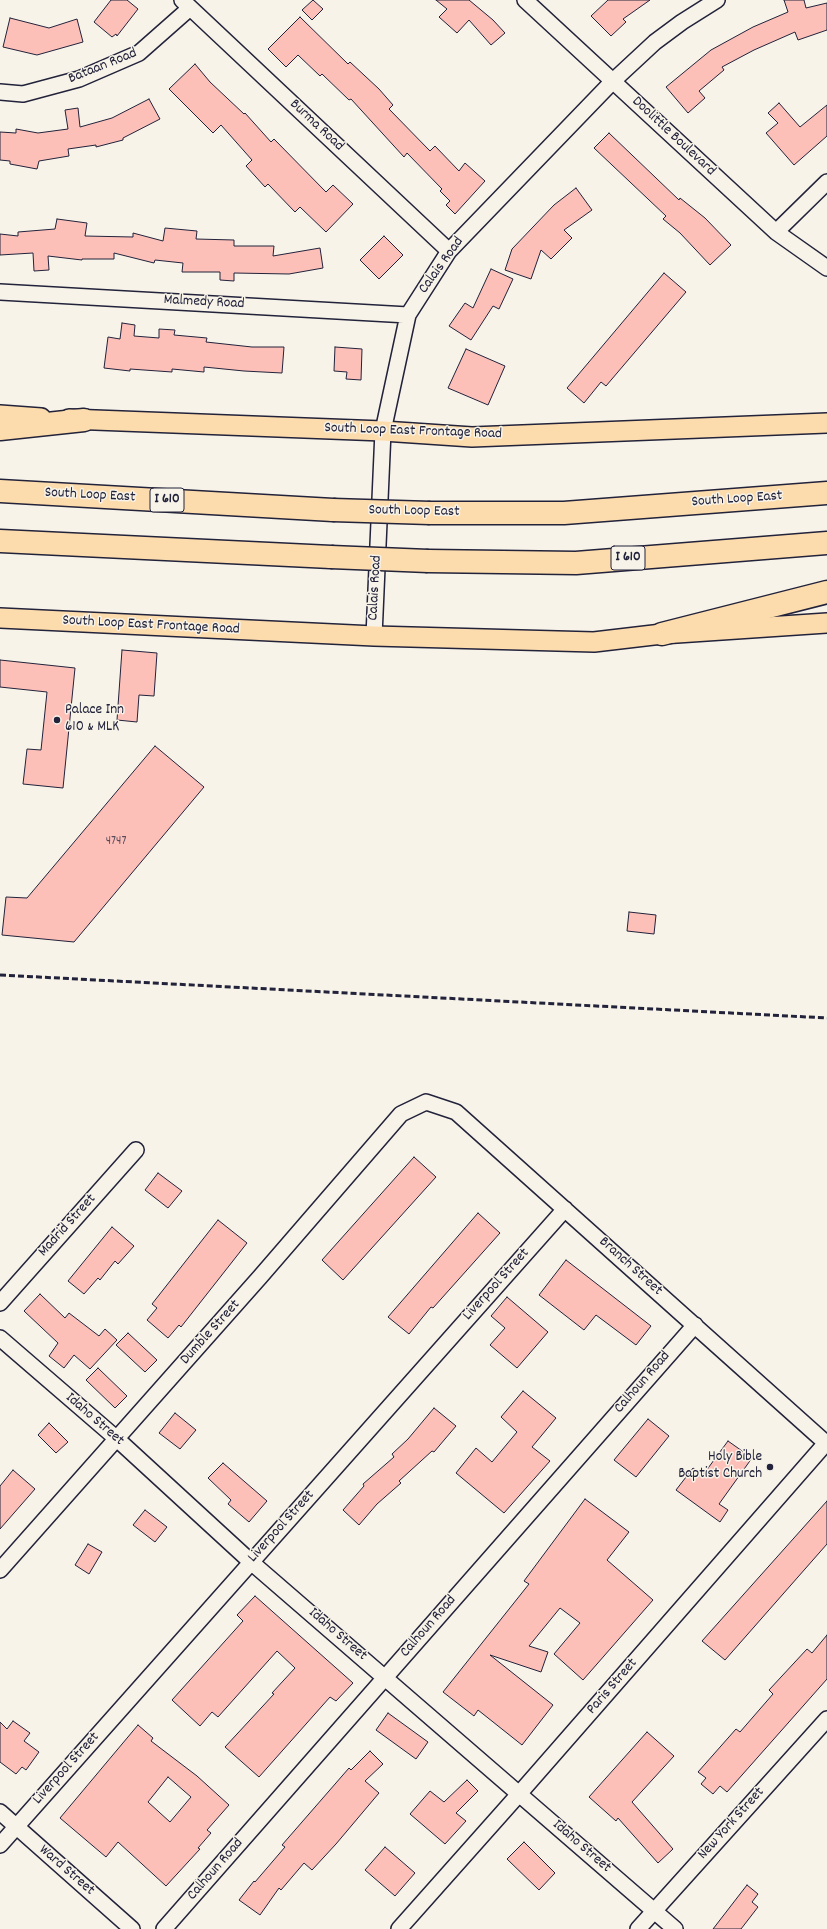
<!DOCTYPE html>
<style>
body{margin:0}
canvas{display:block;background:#f7f3e8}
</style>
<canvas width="827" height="1929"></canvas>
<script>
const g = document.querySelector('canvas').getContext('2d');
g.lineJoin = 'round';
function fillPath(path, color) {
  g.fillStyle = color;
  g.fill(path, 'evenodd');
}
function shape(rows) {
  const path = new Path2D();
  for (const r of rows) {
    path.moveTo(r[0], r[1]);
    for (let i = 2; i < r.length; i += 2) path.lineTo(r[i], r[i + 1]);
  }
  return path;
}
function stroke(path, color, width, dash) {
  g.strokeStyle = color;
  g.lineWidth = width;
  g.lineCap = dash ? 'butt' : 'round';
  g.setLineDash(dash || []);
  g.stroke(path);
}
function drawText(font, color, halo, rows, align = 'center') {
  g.font = font + ' Dekko,sans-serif';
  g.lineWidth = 3;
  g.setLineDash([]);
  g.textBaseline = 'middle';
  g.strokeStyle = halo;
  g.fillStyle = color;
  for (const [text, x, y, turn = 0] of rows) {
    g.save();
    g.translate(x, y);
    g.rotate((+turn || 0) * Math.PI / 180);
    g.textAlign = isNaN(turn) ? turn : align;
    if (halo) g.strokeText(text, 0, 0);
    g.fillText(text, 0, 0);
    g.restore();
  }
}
const building = shape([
 [111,0,127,0,138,9,117,36,116,34,112,37,94,22,111,0],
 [313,0,323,9,312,20,302,10,313,0],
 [436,0,469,0,493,20,505,33,491,45,469,20,457,33,439,17,447,9,436,0],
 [608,0,650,0,623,19,626,22,611,36,591,16,608,0],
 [784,0,804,0,806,8,827,3,827,30,798,40,795,32,754,50,722,67,724,70,699,91,705,98,688,113,666,87,711,50,753,27,788,12,784,0],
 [300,17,348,64,350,62,379,89,393,105,389,109,430,151,435,146,459,171,465,163,485,181,455,214,446,205,450,201,440,191,442,189,407,153,404,157,351,99,349,100,322,74,320,76,298,55,286,67,268,49,300,17],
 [10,18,49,28,77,19,83,42,37,55,3,47,10,18],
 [195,64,210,82,244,114,245,113,271,142,274,139,326,192,333,185,353,204,326,232,300,207,295,212,268,184,265,187,246,166,252,160,221,125,213,133,169,89,195,64],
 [149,99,160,119,123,138,123,140,96,147,96,145,68,149,69,156,39,161,37,169,10,164,10,161,0,160,0,132,16,133,16,129,38,133,68,129,65,110,78,108,80,127,112,118,149,99],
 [779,103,800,127,827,105,827,136,794,165,766,133,778,123,768,113,779,103],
 [609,133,679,200,680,198,705,218,731,245,710,265,680,233,663,219,666,216,594,148,609,133],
 [576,188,592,210,564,230,572,238,551,259,541,250,531,279,505,270,512,249,554,205,576,188],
 [57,219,87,223,85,236,133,237,133,233,163,241,165,228,197,231,196,239,234,240,234,246,274,246,273,256,320,248,323,268,289,274,234,273,234,281,220,280,220,272,182,272,183,263,155,260,154,263,114,253,114,259,82,259,82,260,48,256,49,270,34,271,33,253,0,255,0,234,18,236,18,232,55,229,57,219],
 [384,236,403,255,379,279,360,260,384,236],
 [491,269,513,279,499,309,493,306,471,340,449,326,465,303,473,308,491,269],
 [664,273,686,292,606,386,601,382,584,403,567,388,664,273],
 [122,323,135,325,134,336,159,338,159,329,175,330,174,335,207,338,206,342,252,347,284,347,282,373,244,371,204,367,204,372,172,369,172,372,130,369,130,371,104,368,108,337,120,339,122,323],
 [335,347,362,349,361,380,346,379,347,372,334,371,335,347],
 [466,349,505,366,488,405,448,388,466,349],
 [122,650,157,653,154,696,139,695,137,722,117,720,122,650],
 [0,660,75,668,63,788,23,784,27,749,41,750,47,692,0,687,0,660],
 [155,746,204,787,74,942,2,935,6,897,27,898,155,746],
 [629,912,656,915,654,934,627,931,629,912],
 [414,1157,436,1177,343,1280,322,1260,414,1157],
 [158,1173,182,1191,168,1208,145,1190,158,1173],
 [478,1213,500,1233,433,1308,431,1307,409,1334,388,1317,478,1213],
 [218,1220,247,1243,181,1327,179,1325,168,1338,147,1320,157,1308,152,1304,218,1220],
 [112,1227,134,1246,118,1264,115,1261,100,1280,98,1278,84,1294,68,1281,112,1227],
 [566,1260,651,1326,636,1345,596,1315,584,1330,539,1295,566,1260],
 [40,1294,65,1318,69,1313,99,1336,105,1329,117,1340,90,1369,74,1355,64,1368,49,1356,58,1343,24,1311,40,1294],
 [507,1297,548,1332,517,1368,490,1345,505,1328,491,1316,507,1297],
 [128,1333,157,1360,145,1372,116,1345,128,1333],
 [98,1368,127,1396,115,1408,86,1380,98,1368],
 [523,1391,556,1418,532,1447,550,1461,504,1513,456,1473,476,1448,492,1462,517,1432,501,1417,523,1391],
 [434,1408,456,1426,434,1452,432,1451,399,1481,401,1483,377,1504,359,1525,343,1510,364,1486,363,1484,394,1457,392,1454,408,1439,434,1408],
 [175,1413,196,1430,180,1449,159,1433,175,1413],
 [648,1419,669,1436,636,1477,614,1460,648,1419],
 [49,1423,68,1442,56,1453,38,1435,49,1423],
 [728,1441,752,1458,719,1504,728,1510,720,1522,676,1490,693,1468,703,1475,728,1441],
 [223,1463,267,1501,249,1522,228,1504,231,1500,208,1478,223,1463],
 [13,1470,35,1489,0,1529,0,1486,13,1470],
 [585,1499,629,1532,607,1560,653,1600,583,1680,554,1654,580,1623,560,1608,529,1646,548,1652,541,1672,490,1655,553,1705,522,1745,478,1710,474,1716,443,1692,529,1584,524,1581,585,1499],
 [827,1501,827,1544,725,1660,702,1641,827,1501],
 [145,1510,167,1527,155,1542,133,1525,145,1510],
 [88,1544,102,1552,89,1574,75,1565,88,1544],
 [255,1596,353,1683,336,1701,330,1697,259,1777,225,1747,274,1694,272,1693,295,1668,277,1651,218,1717,212,1712,200,1726,172,1700,243,1621,237,1615,255,1596],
 [827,1635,827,1679,727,1792,720,1786,713,1794,701,1784,706,1778,698,1772,736,1729,740,1732,773,1694,769,1690,807,1649,812,1653,827,1635],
 [388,1713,428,1742,416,1759,376,1730,388,1713],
 [13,1721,30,1733,24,1741,39,1752,26,1770,22,1767,16,1774,0,1762,0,1722,7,1729,13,1721],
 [138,1725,153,1738,151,1741,197,1776,229,1805,207,1830,211,1833,198,1848,200,1849,166,1886,118,1842,106,1857,60,1818,138,1725],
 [168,1777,191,1797,170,1822,148,1802,168,1777],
 [647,1732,674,1756,632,1802,673,1849,658,1863,618,1818,616,1821,589,1797,647,1732],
 [370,1751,383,1764,365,1781,379,1793,336,1844,312,1870,304,1863,281,1890,279,1888,260,1915,239,1900,254,1881,255,1882,285,1847,282,1845,349,1768,351,1770,370,1751],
 [467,1780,478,1791,456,1813,466,1821,445,1844,410,1814,430,1791,444,1802,467,1780],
 [524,1842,555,1873,539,1890,507,1859,524,1842],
 [385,1847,415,1873,395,1896,365,1870,385,1847],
 [747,1885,758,1894,752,1902,758,1907,741,1929,713,1929,747,1885]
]);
const minor = shape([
 [182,0,449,251],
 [525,0,776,232,827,268],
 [0,92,23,94,79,79,139,53,190,8],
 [776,232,827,182],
 [0,292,408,315],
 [374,636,383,431,408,315,449,251,613,81,655,42,682,22,717,0],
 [0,1303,136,1150],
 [0,1338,117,1439,251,1562,675,1929],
 [0,1570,260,1277,401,1114,426,1102,456,1112,827,1444],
 [0,1812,132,1929],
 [0,1845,565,1209],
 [164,1929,695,1325],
 [399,1929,519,1794,826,1443],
 [638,1929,827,1719]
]);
const major = shape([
 [0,415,41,418],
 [69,419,383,431,472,437,827,423],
 [0,618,374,636,594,642,662,634,827,623]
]);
const highway = shape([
 [0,429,84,420],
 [0,491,333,510],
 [430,513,564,513,827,493],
 [0,541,331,557],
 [428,561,576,563,827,543],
 [662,634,827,592]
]);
const rail = shape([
 [0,975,827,1018]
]);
const highwayBridge = shape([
 [333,510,430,513],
 [331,557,428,561]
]);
const markers = [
 [57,720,4,"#22223b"],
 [770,1467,4,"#22223b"]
];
const numberNames = [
 ["4747",116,842]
];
const shields = [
 [167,500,34],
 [628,558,34]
];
const shieldNames = [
 ["I 610",167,500],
 ["I 610",628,558]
];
const streetNames = [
 ["Bataan Road",103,67,-22],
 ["Burma Road",316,126,43],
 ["Doolittle Boulevard",673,137,43],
 ["Calais Road",442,266,-54],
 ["Malmedy Road",204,303,3],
 ["South Loop East Frontage Road",413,432,2],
 ["South Loop East",90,496,3],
 ["South Loop East",737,500,-4],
 ["South Loop East",414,512,1],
 ["Calais Road",376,588,-87],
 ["South Loop East Frontage Road",151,626,3],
 ["Madrid Street",68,1226,-48],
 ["Branch Street",630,1267,42],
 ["Liverpool Street",497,1285,-48],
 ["Dumble Street",211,1333,-48],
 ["Calhoun Road",643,1383,-49],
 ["Idaho Street",94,1420,41],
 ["Liverpool Street",282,1527,-48],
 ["Calhoun Road",429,1627,-49],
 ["Idaho Street",337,1635,41],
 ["Paris Street",613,1687,-49],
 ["Liverpool Street",67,1769,-48],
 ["New York Street",732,1824,-48],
 ["Idaho Street",581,1847,41],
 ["Calhoun Road",216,1870,-49],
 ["Ward Street",66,1871,41]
];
const poiNames = [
 ["Palace Inn",65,711],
 ["610 & MLK",65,728],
 ["Holy Bible",762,1458,"right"],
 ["Baptist Church",762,1475,"right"]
];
fillPath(building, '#fcc0b9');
stroke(building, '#22223b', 1);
stroke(minor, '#22223b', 18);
stroke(major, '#22223b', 22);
stroke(highway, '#22223b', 25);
stroke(minor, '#f7f3e8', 15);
stroke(major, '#fcdcac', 19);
stroke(highway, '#fcdcac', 22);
stroke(rail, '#22223b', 3, [6, 3]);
stroke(highwayBridge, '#22223b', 25, []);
stroke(highwayBridge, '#fcdcac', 22);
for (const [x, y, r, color] of markers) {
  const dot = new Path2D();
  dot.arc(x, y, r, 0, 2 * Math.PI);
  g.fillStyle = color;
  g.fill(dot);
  stroke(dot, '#f7f3e8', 1.5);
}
drawText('13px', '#584a5a', null, numberNames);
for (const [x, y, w] of shields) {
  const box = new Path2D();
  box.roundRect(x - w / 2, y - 12, w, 24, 3);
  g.fillStyle = '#f7f3e8';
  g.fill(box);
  stroke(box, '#22223b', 1);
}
drawText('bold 14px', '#22223b', null, shieldNames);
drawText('15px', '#22223b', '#f7f3e8', streetNames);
drawText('15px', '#22223b', '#f7f3e8', poiNames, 'left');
</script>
